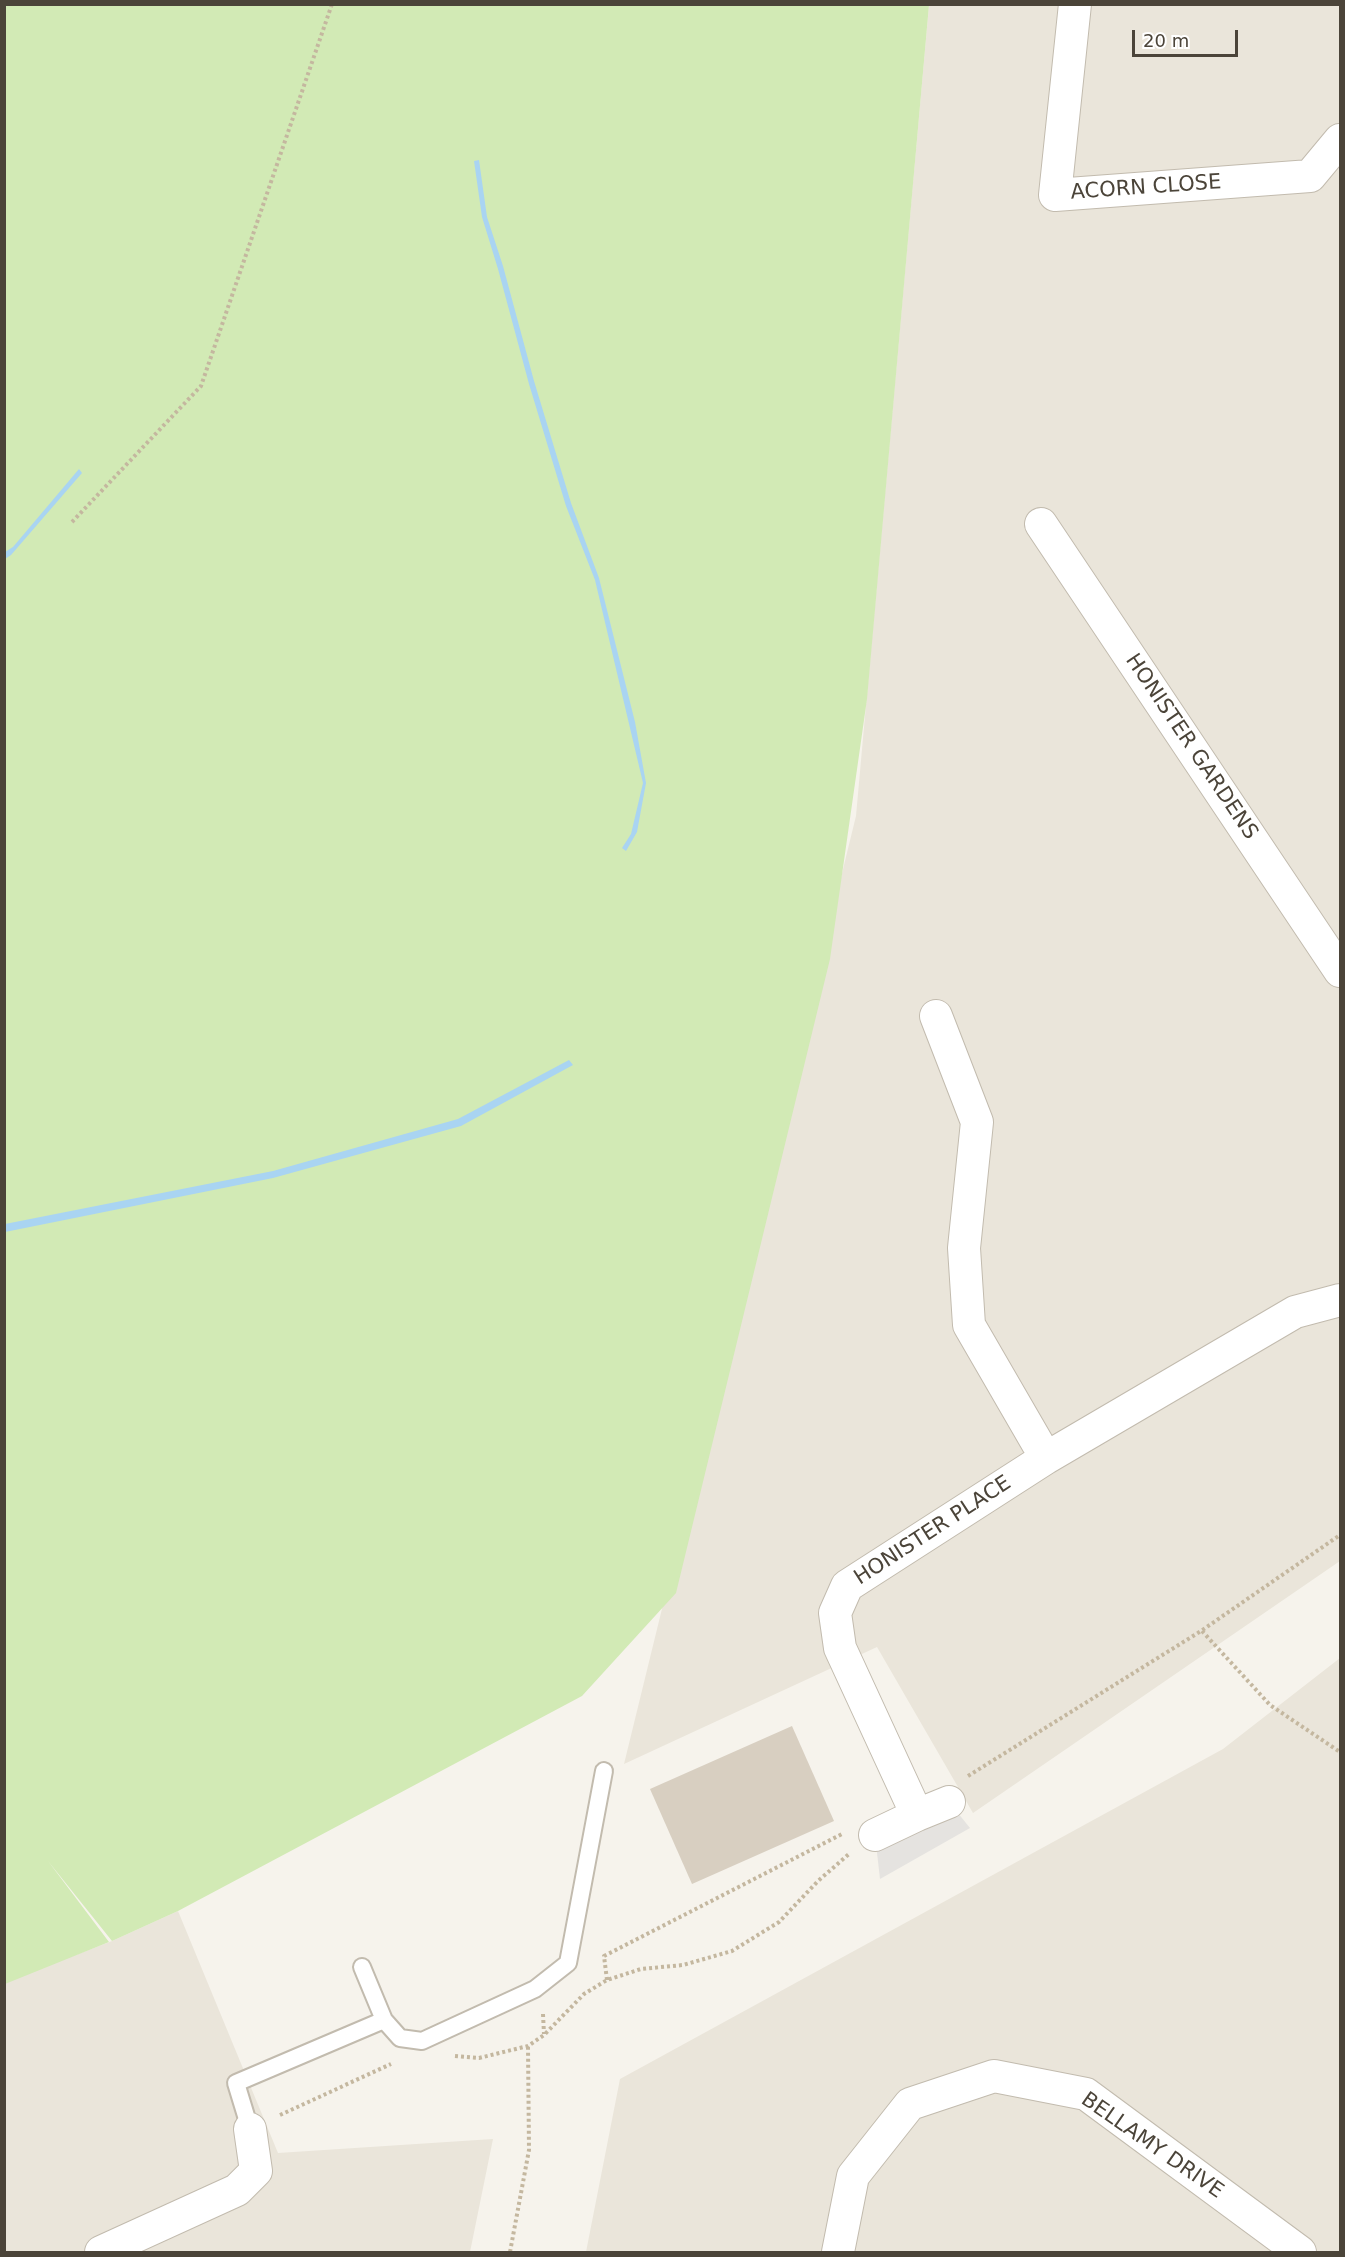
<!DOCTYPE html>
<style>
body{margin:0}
#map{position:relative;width:1345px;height:2257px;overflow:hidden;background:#f6f3ec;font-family:"DejaVu Sans",sans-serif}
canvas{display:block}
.frame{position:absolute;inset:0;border:6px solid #4b4439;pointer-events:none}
.scale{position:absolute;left:1132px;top:30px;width:106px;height:27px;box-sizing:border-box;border:3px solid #4b4439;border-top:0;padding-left:8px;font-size:18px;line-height:21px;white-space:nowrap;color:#4b4439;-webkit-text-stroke:4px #fff;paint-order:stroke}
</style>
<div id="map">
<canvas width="1345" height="2257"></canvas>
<div class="frame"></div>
<div class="scale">20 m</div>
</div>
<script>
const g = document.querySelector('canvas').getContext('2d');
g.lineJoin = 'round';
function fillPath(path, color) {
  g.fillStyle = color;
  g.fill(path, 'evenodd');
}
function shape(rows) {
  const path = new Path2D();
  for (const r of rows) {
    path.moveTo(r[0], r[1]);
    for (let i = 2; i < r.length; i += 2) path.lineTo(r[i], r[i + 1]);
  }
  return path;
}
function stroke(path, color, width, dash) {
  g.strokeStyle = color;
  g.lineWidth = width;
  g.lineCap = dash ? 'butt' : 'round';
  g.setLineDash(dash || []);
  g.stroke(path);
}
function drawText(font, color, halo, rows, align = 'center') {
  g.font = font + ' "DejaVu Sans",sans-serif';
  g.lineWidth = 4.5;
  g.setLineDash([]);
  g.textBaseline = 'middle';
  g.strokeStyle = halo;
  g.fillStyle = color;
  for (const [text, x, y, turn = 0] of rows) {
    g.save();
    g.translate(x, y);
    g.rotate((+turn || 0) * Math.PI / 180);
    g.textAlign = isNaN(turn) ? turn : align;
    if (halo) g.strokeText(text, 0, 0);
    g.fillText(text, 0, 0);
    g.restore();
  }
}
const residential = shape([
 [929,5,1340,5,1340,1561,973,1813,877,1647,624,1764,856,816],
 [1340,1658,1340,2252,586,2252,620,2079,1223,1749],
 [178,1911,278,2153,493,2139,470,2252,5,2252,5,1982,112,1941]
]);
const green = shape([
 [5,5,929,5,867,699,830,959,676,1593,582,1696,178,1911,112,1941,48,1861,109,1942,5,1984]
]);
const parking = shape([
 [949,1802,970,1828,880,1879,875,1835]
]);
const water = shape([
 [479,160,487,217,503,266,534,381,571,503,599,578,635,722,646,783,637,832,626,851,622,848,631,834,643,783,595,580,566,506,529,384,498,269,482,217,474,161],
 [79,469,82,473,11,555,5,559,5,552,13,547],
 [569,1060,573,1065,461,1126,273,1178,5,1232,5,1224,273,1171,458,1119]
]);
const building = shape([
 [792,1726,834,1821,692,1884,650,1789]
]);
const path = shape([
 [72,522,201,386,332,4],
 [1202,1631,1270,1705,1340,1752],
 [968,1776,1201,1631,1340,1535],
 [607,1980,604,1956,842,1834],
 [543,2014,544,2034],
 [455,2056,479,2058,528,2046,544,2035,584,1994,607,1980,641,1969,683,1965,732,1951,779,1922,818,1881,849,1854],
 [280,2115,391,2064],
 [510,2252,529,2150,528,2046]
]);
const lane = shape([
 [384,2020,400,2038,422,2041,535,1989,568,1963,604,1771],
 [250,2129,236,2083,384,2020,362,1967]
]);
const street = shape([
 [1075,4,1055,195,1310,176,1340,140],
 [1041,524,1340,971],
 [936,1016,977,1122,964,1248,969,1325,1046,1458],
 [917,1815,840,1648,835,1613,847,1586,1046,1458,1295,1312,1340,1300],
 [875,1835,917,1815,949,1802],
 [101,2252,237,2190,256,2171,250,2129],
 [838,2252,853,2176,910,2104,994,2076,1086,2094,1300,2252]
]);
const streetNames = [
 ["ACORN CLOSE",1146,188,-4],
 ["HONISTER GARDENS",1191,747,56],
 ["HONISTER PLACE",933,1531,-33],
 ["BELLAMY DRIVE",1152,2146,35]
];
fillPath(residential, '#eae5da');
fillPath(green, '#d2eab5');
fillPath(parking, '#e5e3e0');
fillPath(water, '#a9d4f2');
fillPath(building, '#d8cfc1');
stroke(lane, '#c2bbae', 20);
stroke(street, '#c2bbae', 34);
stroke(path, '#c4b79f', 4, [3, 3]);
stroke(lane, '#fff', 16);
stroke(street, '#fff', 32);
drawText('21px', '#4b4439', '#fff', streetNames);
</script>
